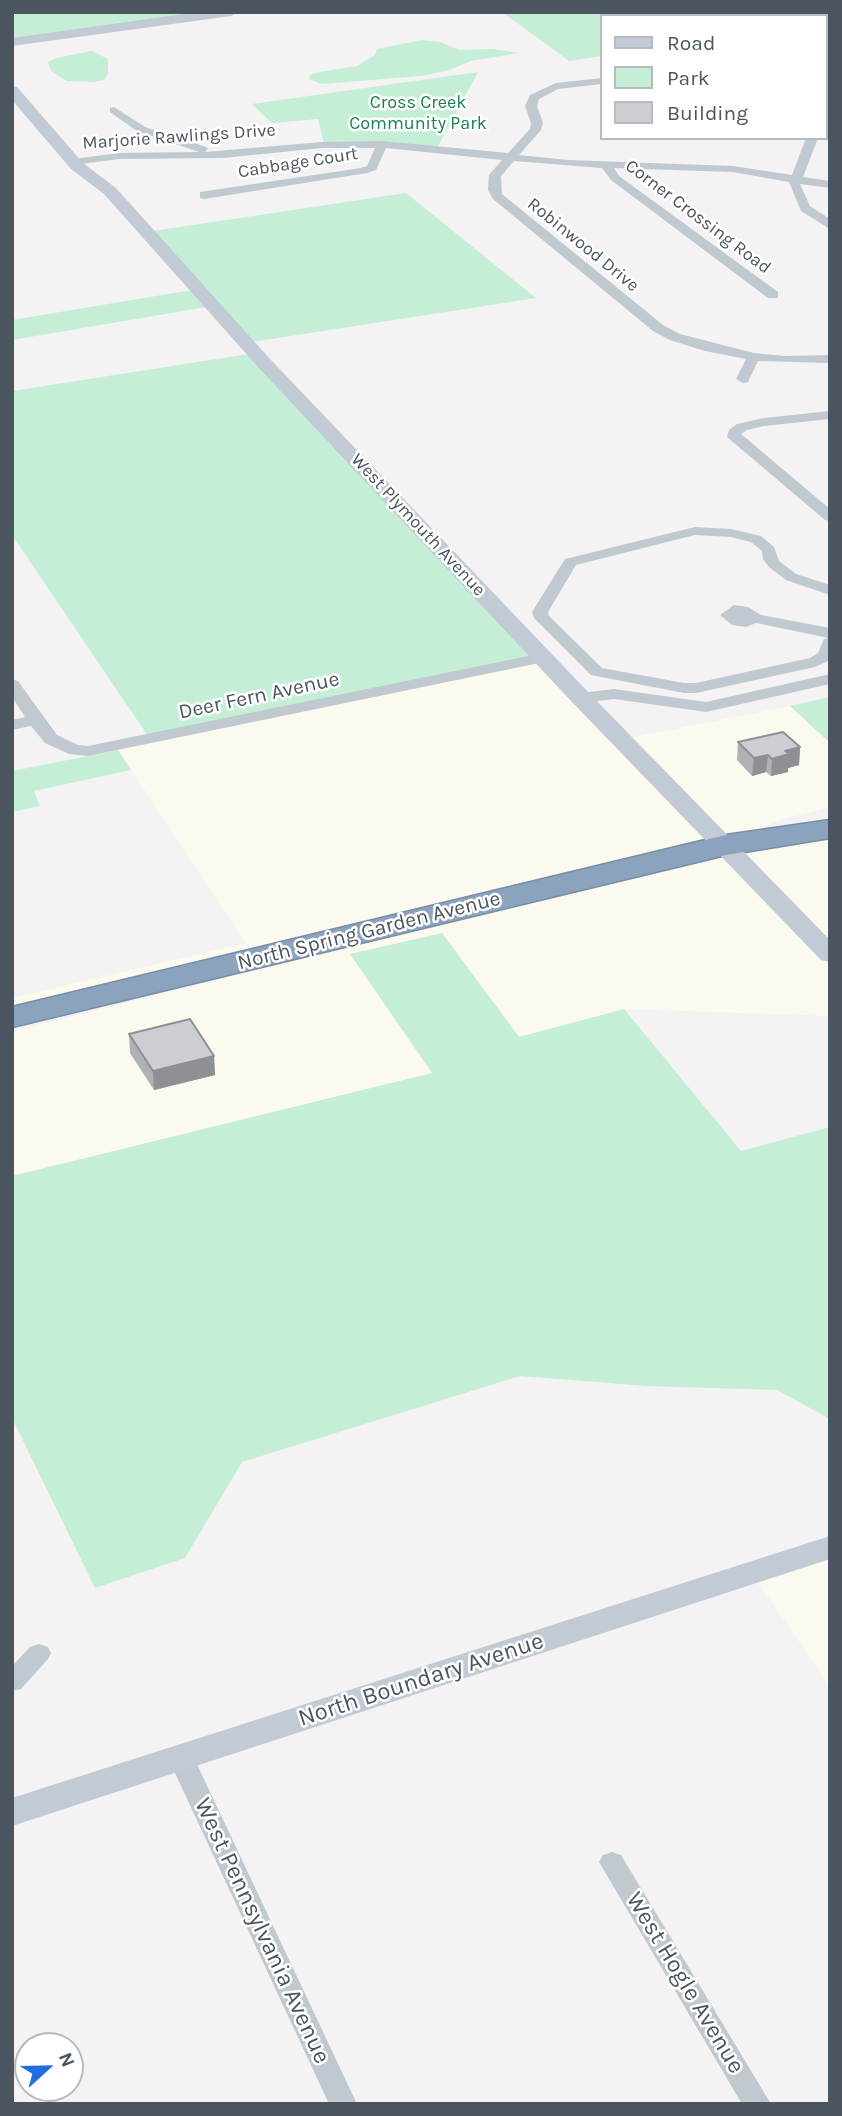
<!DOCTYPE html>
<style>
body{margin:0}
#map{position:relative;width:842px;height:2116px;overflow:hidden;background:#f4f2f2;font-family:Karla,sans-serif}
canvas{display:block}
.frame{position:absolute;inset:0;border:14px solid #4a555f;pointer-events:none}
.legend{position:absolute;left:600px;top:14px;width:228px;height:126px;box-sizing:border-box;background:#fff;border:2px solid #b7bbbf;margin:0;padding:9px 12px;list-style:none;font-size:21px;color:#4a555f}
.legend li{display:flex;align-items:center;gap:14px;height:35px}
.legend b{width:35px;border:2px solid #b7bbbf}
.north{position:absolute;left:14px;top:2032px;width:70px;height:70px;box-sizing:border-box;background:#fff;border:2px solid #b7bbbf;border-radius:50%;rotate:68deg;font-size:19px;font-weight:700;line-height:28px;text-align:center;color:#4a555f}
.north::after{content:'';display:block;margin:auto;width:24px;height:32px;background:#216ee0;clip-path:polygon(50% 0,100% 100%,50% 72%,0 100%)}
</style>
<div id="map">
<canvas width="842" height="2116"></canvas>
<div class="frame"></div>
<ul class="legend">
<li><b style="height:9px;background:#c1cad5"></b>Road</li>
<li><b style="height:19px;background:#c4efd6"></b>Park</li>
<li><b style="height:19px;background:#ccced4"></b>Building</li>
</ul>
<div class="north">N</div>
</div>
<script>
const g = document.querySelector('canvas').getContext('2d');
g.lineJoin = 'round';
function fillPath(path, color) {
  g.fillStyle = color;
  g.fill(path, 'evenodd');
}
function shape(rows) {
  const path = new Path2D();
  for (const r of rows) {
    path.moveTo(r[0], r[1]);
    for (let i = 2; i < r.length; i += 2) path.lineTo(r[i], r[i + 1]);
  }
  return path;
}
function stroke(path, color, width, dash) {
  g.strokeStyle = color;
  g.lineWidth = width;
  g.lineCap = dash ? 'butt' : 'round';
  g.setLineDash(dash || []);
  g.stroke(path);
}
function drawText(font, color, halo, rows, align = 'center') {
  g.font = font + ' Karla,sans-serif';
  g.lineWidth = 5;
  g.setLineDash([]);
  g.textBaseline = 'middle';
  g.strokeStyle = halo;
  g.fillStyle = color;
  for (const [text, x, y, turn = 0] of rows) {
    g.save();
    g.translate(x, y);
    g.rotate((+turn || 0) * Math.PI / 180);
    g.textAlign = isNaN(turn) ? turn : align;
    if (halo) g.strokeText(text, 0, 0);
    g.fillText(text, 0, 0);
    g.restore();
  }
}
const commercial = shape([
 [539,663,715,843,12,1012,12,998,246,943,118,750],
 [790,706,830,743,830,807,787,818,729,839,629,738],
 [830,834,830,945,738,848],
 [722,851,830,966,830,1016,624,1009,519,1037,442,933,351,955,432,1073,12,1176,12,1032],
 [830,1556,830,1687,756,1579]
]);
const green = shape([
 [12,12,180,12,185,15,12,39],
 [502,12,830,12,830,25,826,26,826,16,602,16,602,56,569,61],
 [422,40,440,42,459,50,493,49,519,53,471,61,446,71,422,76,321,84,309,79,310,75,320,72,357,66,375,55,377,49],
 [92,51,108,59,108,74,104,80,93,82,67,81,51,71,48,62,56,58],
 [478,72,437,148,324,143,318,119,272,123,252,104],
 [406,193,536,298,252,342,153,231],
 [192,290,207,307,12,340,12,320],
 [249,354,533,657,148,736,12,535,12,391],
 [830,697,830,743,790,706],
 [118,750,131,770,34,791,40,806,12,812,12,771],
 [442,933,519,1037,624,1009,741,1151,830,1127,830,1419,777,1390,646,1386,520,1376,242,1462,185,1558,95,1588,12,1418,12,1176,432,1073,350,954]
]);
const street = shape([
 [602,78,602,84,558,89,539,99,537,106,543,123,541,130,519,155,568,160,733,166,792,175,806,138,818,138,803,177,830,181,830,188,800,184,810,206,830,219,830,229,801,211,789,182,733,172,614,168,619,176,778,292,778,298,768,298,611,180,602,168,514,161,501,176,502,194,663,325,680,334,754,353,785,356,830,355,830,363,758,361,748,382,743,383,736,379,746,359,705,351,670,340,653,331,493,199,488,190,489,175,502,160,386,148,376,170,367,173,204,199,200,198,200,192,361,168,367,166,375,148,322,148,223,158,119,159,73,165,67,162,73,159,119,153,199,152,137,131,110,112,110,108,114,107,145,127,206,147,208,149,205,152,322,142,382,141,508,153,530,129,531,123,525,106,530,95,556,83,602,78],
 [826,88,830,89,830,95,826,94,826,88],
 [830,106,830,114,826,115,826,107,830,106],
 [830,411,830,419,764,426,747,430,741,434,830,509,830,521,825,520,727,437,729,430,737,424,764,418,830,411],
 [695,527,731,529,761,536,774,547,779,561,796,574,830,585,830,595,786,580,769,567,763,559,762,551,751,542,731,537,695,535,576,565,548,612,549,616,602,668,684,683,696,683,810,658,818,653,824,639,829,638,756,623,746,627,732,625,720,615,734,605,748,607,761,615,830,628,830,660,815,667,696,693,684,693,591,675,534,618,532,612,565,559,695,527],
 [543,653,551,658,549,661,88,756,69,754,45,743,31,726,12,730,12,720,25,717,12,697,12,679,18,681,57,735,78,745,88,746,543,653],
 [830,674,830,684,706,712,614,699,581,703,573,698,581,693,614,689,706,702,830,674],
 [39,1644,48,1647,51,1653,48,1659,21,1689,12,1691,12,1666,30,1647,39,1644],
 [181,1748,190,1751,194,1758,357,2104,329,2104,168,1758,172,1751,181,1748],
 [612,1852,621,1855,771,2104,742,2104,599,1862,603,1855,612,1852]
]);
const secondary = shape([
 [198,12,238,12,231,16,12,46,12,38,198,12],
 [12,86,17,87,83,163,116,188,270,359,589,693,830,940,830,962,821,960,573,703,258,367,104,194,71,169,12,100,12,86],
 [830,1536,830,1559,12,1826,12,1798,830,1536]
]);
const highway = shape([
 [830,820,830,838,726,855,12,1027,12,1007,726,835,830,820]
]);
const wall = shape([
 [738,742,800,747,799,765,788,768,788,772,771,776,766,772,752,776,737,760],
 [129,1034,214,1056,215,1075,154,1090,130,1053]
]);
const shadedWall = shape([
 [800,747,799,765,788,768,788,772,771,776,772,759,785,751],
 [768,755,766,772,752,776,754,758],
 [214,1056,215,1075,154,1090,153,1071]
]);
const building = shape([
 [783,732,800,747,785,751,789,754,772,759,768,755,754,758,738,742,783,732],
 [190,1019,214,1056,153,1071,129,1034,190,1019]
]);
const farParknames = [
 ["Cross Creek",418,103],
 ["Community Park",418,124]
];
const farStreetnames = [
 ["Marjorie Rawlings Drive",179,137,-4],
 ["Cabbage Court",298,163,-9],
 ["Corner Crossing Road",698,217,37],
 ["Robinwood Drive",583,245,39],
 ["West Plymouth Avenue",418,525,47]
];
const streetNames = [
 ["Deer Fern Avenue",259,696,-12],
 ["North Spring Garden Avenue",369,931,-14]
];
const nearStreetnames = [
 ["North Boundary Avenue",421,1680,-18],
 ["West Pennsylvania Avenue",262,1931,65],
 ["West Hogle Avenue",685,1983,59]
];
fillPath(commercial, '#fcf9ee');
fillPath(green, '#c4efd6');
stroke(highway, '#778eaa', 3);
fillPath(street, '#c1c9d0');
fillPath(secondary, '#c1cad5');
fillPath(highway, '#8ca3be');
fillPath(wall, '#afb1b6');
fillPath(shadedWall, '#8f9094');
fillPath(building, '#ccced4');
stroke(building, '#8f9094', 2);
drawText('18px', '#1b8051', '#fff', farParknames);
drawText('18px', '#4a555f', '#fff', farStreetnames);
drawText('21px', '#4a555f', '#fff', streetNames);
drawText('24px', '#4a555f', '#fff', nearStreetnames);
</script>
